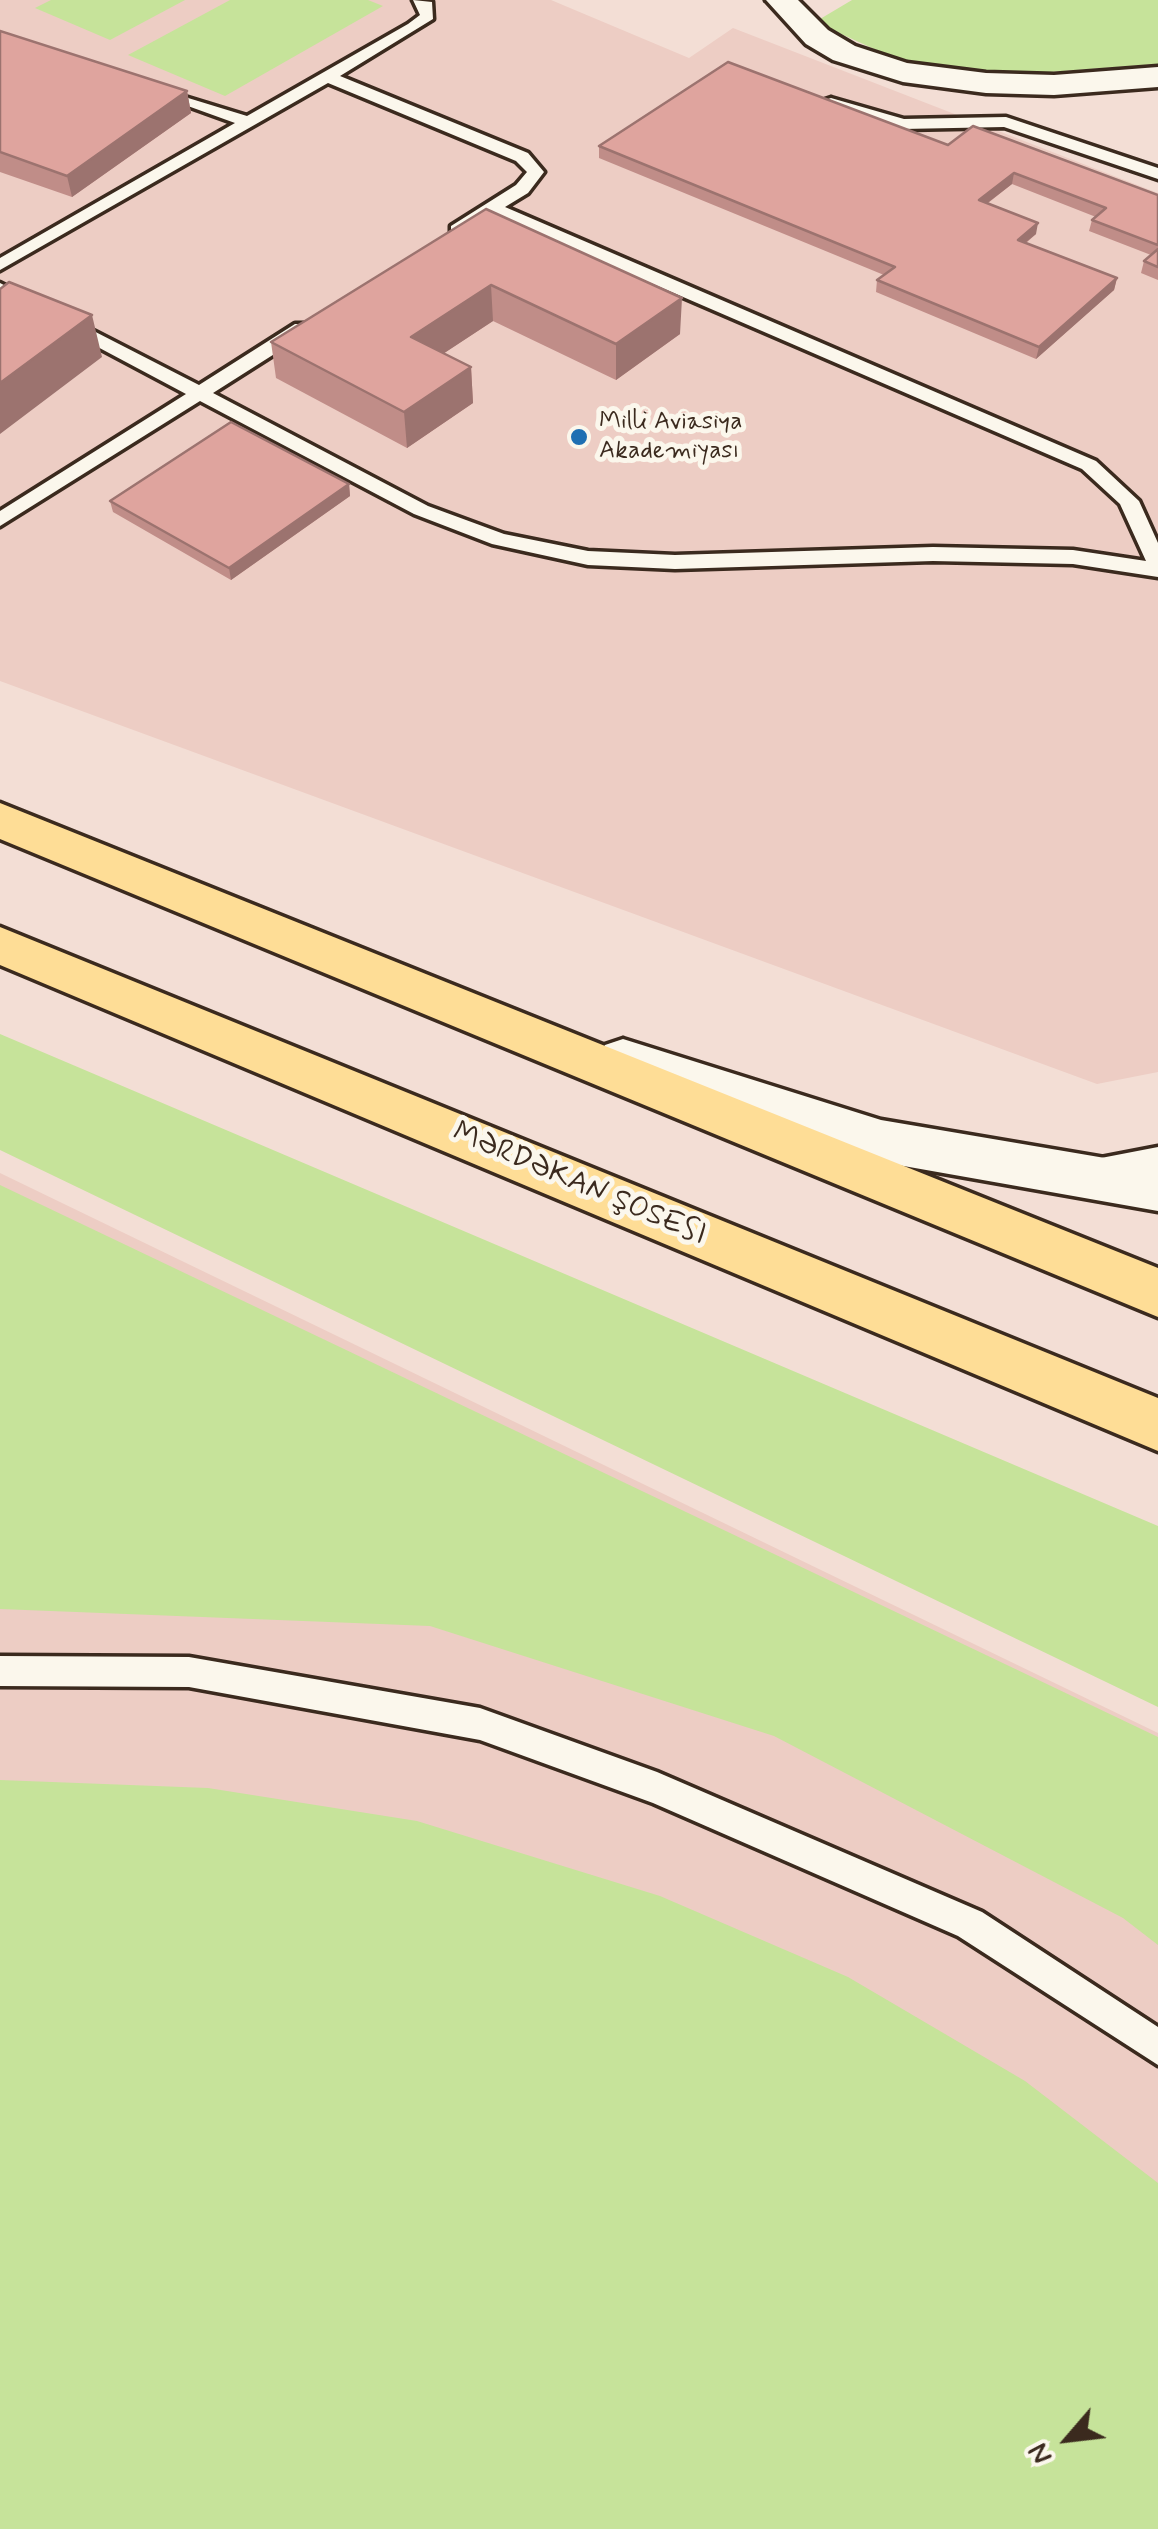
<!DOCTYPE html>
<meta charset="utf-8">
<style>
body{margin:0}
#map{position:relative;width:1158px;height:2529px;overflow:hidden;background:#f3ded5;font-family:Mynerve,sans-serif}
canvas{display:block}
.north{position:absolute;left:1018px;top:2389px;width:100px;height:100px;-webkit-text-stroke:8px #fbf7ec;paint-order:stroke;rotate:242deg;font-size:28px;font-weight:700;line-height:40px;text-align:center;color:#3b2a1e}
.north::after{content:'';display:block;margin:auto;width:35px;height:45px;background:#3b2a1e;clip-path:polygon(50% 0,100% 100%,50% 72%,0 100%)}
</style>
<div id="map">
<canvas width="1158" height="2529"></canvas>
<div class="north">N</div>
</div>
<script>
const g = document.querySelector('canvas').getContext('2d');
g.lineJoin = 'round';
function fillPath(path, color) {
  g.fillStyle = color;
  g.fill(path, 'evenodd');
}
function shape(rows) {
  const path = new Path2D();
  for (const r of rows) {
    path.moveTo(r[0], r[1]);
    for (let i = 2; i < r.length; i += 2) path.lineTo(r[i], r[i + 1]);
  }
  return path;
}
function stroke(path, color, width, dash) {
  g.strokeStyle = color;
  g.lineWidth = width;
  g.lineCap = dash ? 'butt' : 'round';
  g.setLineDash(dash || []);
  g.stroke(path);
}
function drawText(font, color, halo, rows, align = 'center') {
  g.font = font + ' Mynerve,sans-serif';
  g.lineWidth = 10;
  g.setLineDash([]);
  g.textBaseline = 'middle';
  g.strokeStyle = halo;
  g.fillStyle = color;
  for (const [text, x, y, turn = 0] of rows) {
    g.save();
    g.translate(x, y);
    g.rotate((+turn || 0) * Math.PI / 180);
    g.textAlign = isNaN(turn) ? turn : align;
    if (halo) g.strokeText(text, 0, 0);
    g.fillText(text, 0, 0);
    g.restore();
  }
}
const built = shape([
 [0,0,551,0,689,58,733,28,1158,193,1158,1072,1097,1084,0,681],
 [0,1173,1158,1733,1158,2529,0,2529]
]);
const green = shape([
 [51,0,185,0,110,40,35,8],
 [230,0,368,0,383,6,225,96,128,55],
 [852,0,1158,0,1158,64,1023,74,909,65,815,22],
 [0,1034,1158,1526,1158,1707,0,1150],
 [0,1185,1158,1737,1158,1945,1123,1918,774,1736,430,1626,0,1609],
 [0,1780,208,1788,417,1821,660,1896,848,1977,1025,2081,1158,2183,1158,2529,0,2529]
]);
const lane = shape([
 [413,0,432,2,433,19,340,76,528,153,544,172,528,193,505,207,1096,461,1139,501,1158,543,1158,577,1073,564,933,561,675,569,588,565,492,544,414,514,200,401,0,526,0,511,186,394,0,295,0,283,199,385,295,324,309,324,309,332,213,393,428,506,504,534,588,551,675,555,933,547,1073,550,1146,561,1120,504,1082,469,493,215,463,234,451,234,451,226,516,185,527,172,516,161,328,83,0,270,0,258,235,123,149,92,149,86,247,116,408,24,420,15,413,0],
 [831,98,904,119,1006,117,1158,168,1158,179,1004,127,903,129,825,106,825,100,831,98],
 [1158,1147,1158,1169,1101,1180,1092,1177,1088,1169,1092,1161,1101,1158,1158,1147],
 [0,1656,189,1657,480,1708,657,1772,982,1912,1158,2027,1158,2065,958,1936,653,1803,480,1740,189,1687,0,1686,0,1656]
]);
const street = shape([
 [766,0,798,0,828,30,855,46,907,63,986,73,1054,75,1158,67,1158,87,1054,95,986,93,903,82,833,60,806,44,766,0]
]);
const secondary = shape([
 [623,1039,881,1120,1158,1167,1158,1211,881,1162,605,1073,597,1059,605,1045,623,1039]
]);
const highway = shape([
 [0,803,1158,1268,1158,1317,0,839,0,803],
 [0,927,1158,1398,1158,1451,0,965,0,927]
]);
const wall = shape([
 [0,31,187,91,191,113,72,197,0,172],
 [948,145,1158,195,1158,280,1141,273,1144,261,1151,255,1089,231,1092,220,1096,217,1012,184,988,203,1036,234,1026,243,1117,278,1114,290,1036,359,876,292,877,280,884,275,599,158,599,146],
 [486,209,680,334,616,380,493,321,444,353,471,367,473,403,407,448,276,378,271,342],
 [349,484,350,496,231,580,113,512,110,501]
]);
const shadedWall = shape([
 [187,91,191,113,72,197,67,176],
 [1014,173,1012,184,977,211,979,200],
 [1038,223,1036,234,1015,251,1018,240],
 [1117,278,1114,290,1036,359,1039,347],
 [491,285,493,321,414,373,411,337],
 [682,298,680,334,616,380,616,344],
 [92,315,102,357,0,434,0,383],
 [471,367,473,403,407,448,404,412],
 [349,484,350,496,231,580,229,568]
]);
const building = shape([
 [0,31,187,91,67,176,0,152,0,31],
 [728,62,948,145,973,126,1158,195,1158,245,1092,220,1106,208,1014,173,979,200,1038,223,1018,240,1117,278,1039,347,877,280,895,267,599,146,728,62],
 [486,209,682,298,616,344,491,285,411,337,471,367,404,412,271,342,486,209],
 [1158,249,1158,267,1144,261,1158,249],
 [9,282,92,315,0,383,0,289,9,282],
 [231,422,349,484,229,568,110,501,231,422]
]);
const markers = [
 [579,437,10,"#1f6fb2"]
];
const farPoinames = [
 ["Milli Aviasiya",599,423],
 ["Akademiyası",599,452]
];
const streetNames = [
 ["MƏRDƏKAN ŞOSESI",579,1185,23]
];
fillPath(built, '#edcdc4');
fillPath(green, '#c6e39a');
stroke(lane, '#3b2a1e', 7);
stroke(street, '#3b2a1e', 7);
stroke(secondary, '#3b2a1e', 7);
stroke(highway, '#3b2a1e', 7);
fillPath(lane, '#fbf7ec');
fillPath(street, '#fbf7ec');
fillPath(secondary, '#fbf7ec');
fillPath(highway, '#fedd96');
fillPath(wall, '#c08d88');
fillPath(shadedWall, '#9c736f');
fillPath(building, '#dfa49e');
stroke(building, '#9c736f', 2.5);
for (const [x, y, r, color] of markers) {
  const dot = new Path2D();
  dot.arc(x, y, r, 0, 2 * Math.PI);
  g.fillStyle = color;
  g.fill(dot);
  stroke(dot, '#fbf7ec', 4);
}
drawText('25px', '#3b2a1e', '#fbf7ec', farPoinames, 'left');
drawText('30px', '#3b2a1e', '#fbf7ec', streetNames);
</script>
